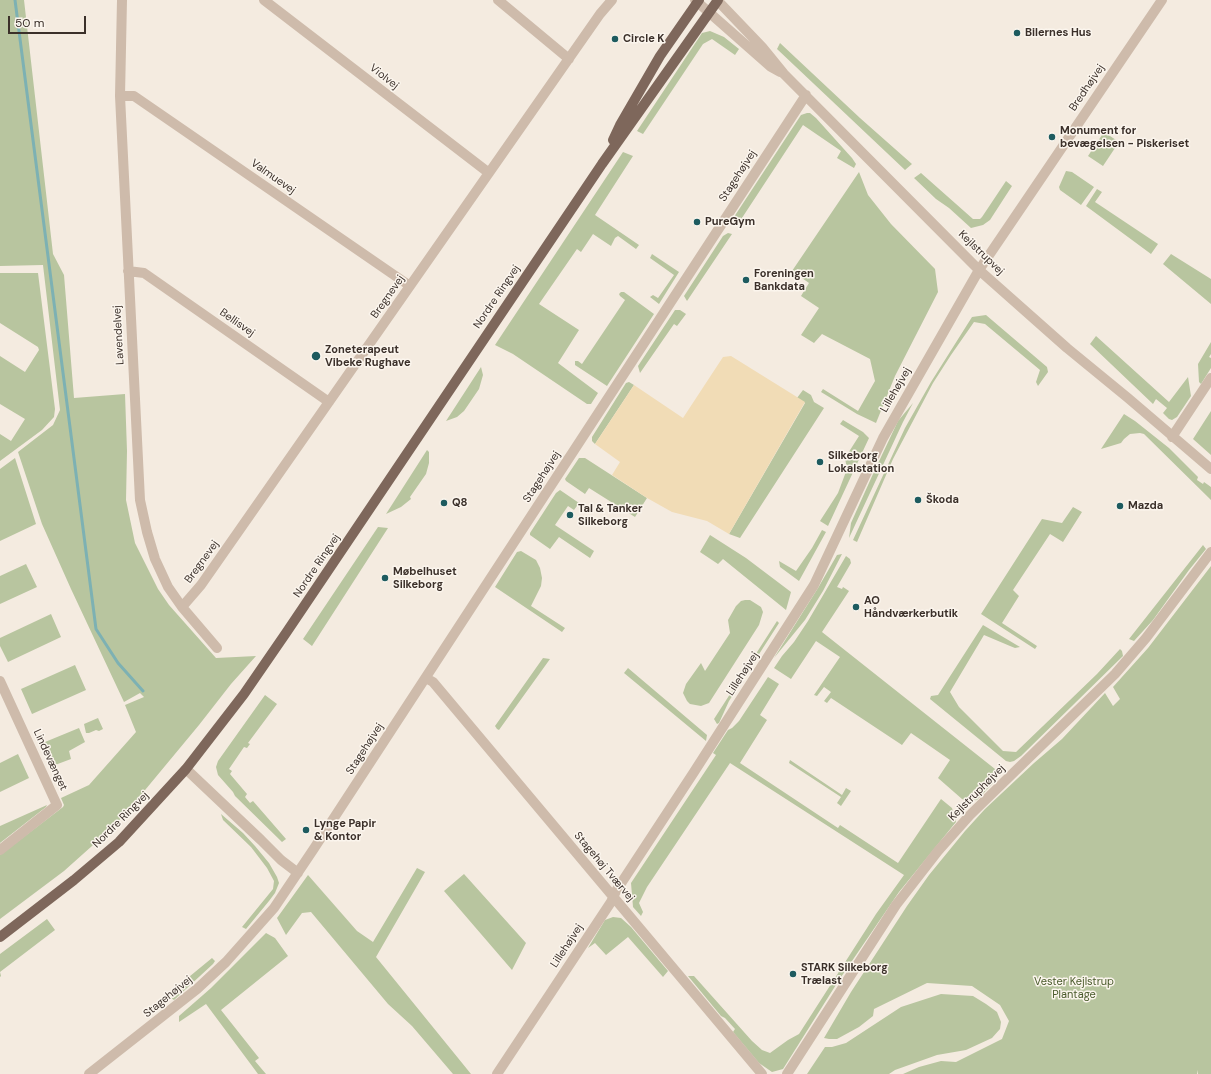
<!DOCTYPE html>
<meta charset="utf-8">
<style>
body{margin:0}
#map{position:relative;width:1211px;height:1074px;overflow:hidden;background:#f4ebe0;font-family:"DM Sans",sans-serif}
canvas{display:block}
.scale{position:absolute;left:8px;top:16px;width:78px;height:18px;box-sizing:border-box;border:2px solid #3b302a;border-top:0;padding-left:5px;font-size:12px;line-height:14px;white-space:nowrap;color:#3b302a;-webkit-text-stroke:3px #fbf5ed;paint-order:stroke}
</style>
<div id="map">
<canvas width="1211" height="1074"></canvas>
<div class="scale">50 m</div>
</div>
<script>
const g = document.querySelector('canvas').getContext('2d');
g.lineJoin = 'round';
function fillPath(path, color) {
  g.fillStyle = color;
  g.fill(path, 'evenodd');
}
function shape(rows) {
  const path = new Path2D();
  for (const r of rows) {
    path.moveTo(r[0], r[1]);
    for (let i = 2; i < r.length; i += 2) path.lineTo(r[i], r[i + 1]);
  }
  return path;
}
function stroke(path, color, width, dash) {
  g.strokeStyle = color;
  g.lineWidth = width;
  g.lineCap = dash ? 'butt' : 'round';
  g.setLineDash(dash || []);
  g.stroke(path);
}
function drawText(font, color, halo, rows, align = 'center') {
  g.font = font + ' "DM Sans",sans-serif';
  g.lineWidth = 3;
  g.setLineDash([]);
  g.textBaseline = 'middle';
  g.strokeStyle = halo;
  g.fillStyle = color;
  for (const [text, x, y, turn = 0] of rows) {
    g.save();
    g.translate(x, y);
    g.rotate((+turn || 0) * Math.PI / 180);
    g.textAlign = isNaN(turn) ? turn : align;
    if (halo) g.strokeText(text, 0, 0);
    g.fillText(text, 0, 0);
    g.restore();
  }
}
const green = shape([
 [0,0,24,0,53,254,64,275,74,398,125,394,127,451,126,500,135,543,158,589,169,605,216,658,256,656,231,684,199,725,126,813,111,829,64,871,0,919,0,855,63,807,64,805,61,798,89,785,136,732,125,705,144,697,140,693,124,702,71,589,42,524,18,452,53,425,60,410,43,265,0,266],
 [710,31,724,37,739,49,735,55,712,39,703,44,643,134,637,131,702,33],
 [780,43,860,118,912,164,905,170,777,49],
 [807,113,810,113,816,118,852,158,856,164,854,168,837,158,841,151,803,125,738,224,735,222,734,217,801,115],
 [1104,132,1119,142,1103,166,1088,156],
 [623,152,633,156,595,215,639,245,636,249,618,236,615,238,611,246,593,234,581,252,577,249,539,304,579,330,558,363,598,393,591,404,587,404,513,354,495,345],
 [1066,171,1072,172,1094,187,1081,205,1060,190,1059,187],
 [859,172,868,195,891,224,935,269,938,292,895,376,876,423,857,414,821,392,823,389,858,411,875,381,870,359,822,334,814,343,801,335,819,308,801,296,809,283,792,271],
 [921,173,973,219,980,219,982,217,1006,181,1012,186,990,220,983,225,971,228,949,208,936,199,914,178],
 [1097,189,1102,192,1095,202,1158,244,1151,254,1086,206],
 [728,233,732,234,687,301,684,296,723,236],
 [652,254,679,272,659,304,650,297,653,295,658,298,674,275,650,258],
 [1171,254,1211,279,1211,304,1163,264],
 [0,273,38,273,55,409,54,417,42,430,0,461,0,434,11,441,25,419,0,404,0,356,25,372,39,350,38,347,0,323],
 [621,292,624,292,654,314,607,386,575,365,575,361,578,361,582,364,625,300,620,296,619,294],
 [675,310,680,310,686,314,677,326,674,324,640,373,638,366],
 [986,315,1047,367,1048,372,1038,386,1036,382,1040,370,985,324,974,322,951,355,933,383,893,459,857,542,853,540,905,428,931,382,972,317],
 [1096,336,1169,402,1188,377,1191,396,1177,417,1172,420,1169,419,1163,413,1167,408,1156,399,1153,404,1090,344],
 [1211,342,1211,354,1209,357,1211,358,1211,368,1201,384,1199,382,1198,364],
 [481,367,483,375,479,389,464,411,457,417,446,421],
 [629,382,634,385,595,444,592,441,592,437,626,383],
 [803,390,811,395,814,402,824,408,740,538,729,534,805,403,797,398],
 [913,403,903,422,849,538,851,523,873,474,898,421],
 [1211,411,1211,455,1193,439],
 [1124,414,1135,421,1169,448,1198,477,1197,480,1203,484,1204,482,1211,487,1211,500,1144,434,1140,433,1130,434,1124,439,1121,443,1101,449],
 [843,420,863,432,869,438,828,526,820,521,838,493,847,469,845,458,859,436,840,424],
 [427,450,429,452,429,463,426,474,410,497,411,499,401,507,386,514],
 [15,458,36,524,0,541,0,469],
 [579,458,585,458,647,498,635,517,589,488,585,494,566,481,565,479],
 [560,490,579,503,574,510,568,506,555,525,594,551,590,558,559,537,550,549,530,535,530,533,556,493],
 [1073,507,1082,512,1063,542,1050,534,1013,590,1019,596,1002,623,1037,646,1035,649,981,614,1042,519,1062,523],
 [378,527,388,528,312,646,303,639],
 [822,530,826,532,799,581,780,567,779,561,796,571,812,548],
 [710,535,746,558,791,592,786,610,723,559,718,564,700,552],
 [1203,545,1206,549,1189,570,1153,620,1134,641,1129,639],
 [521,551,536,560,540,568,542,578,541,586,531,606,565,628,562,632,495,587,517,552],
 [842,554,823,591,805,620,774,658,818,588,837,555],
 [846,556,850,559,851,563,837,587,842,589,843,587,849,591,822,632,995,769,997,773,997,779,977,800,967,801,962,799,938,778,950,760,911,733,902,745,831,698,827,703,824,701,831,692,824,687,817,696,814,695,840,657,816,641,791,679,774,668,782,656,794,642,808,621],
 [26,564,37,587,0,604,0,576],
 [1211,566,1211,1074,1198,1074,1198,1070,1197,1074,903,1074,919,1067,941,1061,956,1062,1002,1039,1009,1021,1000,1005,972,986,927,983,874,1009,873,1016,859,1027,837,1039,829,1039,824,1038,851,992,907,906,929,875,965,831,985,809,1034,763,1062,739,1105,693,1113,706,1120,699,1113,687,1148,648],
 [745,600,750,600,761,607,763,612,759,625,709,703,701,706,690,704,687,701,683,693,686,684,701,663,705,671,730,633,728,620,736,606,741,601],
 [51,614,61,637,8,662,0,646,0,638],
 [777,621,779,623,729,701,719,723,717,724,714,719],
 [983,625,1020,647,1015,648,1010,646,984,635,950,692,959,707,1003,751,1016,752,1097,674,1120,649,1122,651,1123,656,1021,756,1014,761,1010,762,1006,761,930,699,931,696,938,695],
 [543,658,550,659,499,730,497,729,495,726],
 [75,665,86,690,32,714,21,689],
 [628,668,707,735,706,741,624,673],
 [768,677,779,684,760,715,767,720,740,763,838,828,840,825,898,863,941,799,952,808,956,822,899,892,839,980,783,1069,772,1072,759,1063,733,1032,735,1029,725,1018,721,1016,688,976,694,976,752,1041,762,1050,770,1053,788,1040,799,1034,876,914,904,875,730,763,647,887,639,903,643,912,641,916,633,907,631,883,716,755,713,753,728,730,732,728,739,721],
 [265,695,277,704,248,743,250,744,247,748,244,747,229,769,232,771,230,774,247,794,245,797,250,803,253,801,286,839,282,842,235,796,233,792,218,775,216,767,218,761],
 [98,718,103,729,99,731,96,730,89,733,86,733,84,724],
 [79,728,85,742,69,751,71,759,55,765,45,742],
 [18,754,29,778,0,792,0,763],
 [790,760,842,795,846,788,851,791,841,806,837,803,841,797,789,763],
 [47,805,46,807,0,843,0,826],
 [221,814,243,833,255,846,269,863,277,877,279,883,275,893,269,901,246,929,242,927,273,889,274,881,267,868,251,847,223,820],
 [417,868,425,872,376,957,471,1074,453,1074,412,1026,388,1004,311,912,302,913,286,935,277,918,308,875,357,931,373,942],
 [464,874,526,943,512,970,444,891],
 [613,917,621,918,631,927,668,971,663,977,628,937,606,955,595,943,588,948,605,920],
 [47,919,55,930,0,972,1,976,0,977,0,954],
 [266,933,275,938,288,956,221,1010,259,1058,255,1061,266,1074,258,1074,206,1004,179,1022,179,1016,211,988],
 [212,958,215,961,213,964,174,1000,167,995],
 [941,994,973,996,986,1004,997,1012,1001,1022,1000,1029,992,1038,966,1050,937,1055,895,1070,889,1074,807,1074,825,1047,832,1047,846,1043,901,1007]
]);
const sand = shape([
 [731,356,805,402,729,534,707,521,672,512,647,498,612,475,620,462,595,444,634,385,683,418,723,357]
]);
const stream = shape([
 [15,0,96,629,118,663,143,691]
]);
const minor = shape([
 [122,0,120,96,140,500,147,532,155,559,168,587,182,607,217,648],
 [264,0,489,173],
 [498,0,569,59],
 [695,0,771,67,780,72],
 [717,0,762,47,784,74,979,270,1067,348,1128,398,1211,469],
 [120,96,134,96,410,286],
 [128,271,144,273,329,402],
 [1172,437,1211,378],
 [182,607,201,585,600,14,612,0],
 [426,678,433,682,762,1074],
 [0,681,57,805,0,850],
 [186,769,261,840,281,860,298,873],
 [89,1074,197,989,226,962,274,908,313,850,806,95],
 [497,1074,611,902,616,891,694,772,814,585,883,438,979,270,1162,0],
 [787,1074,896,905,938,851,970,815,1115,674,1146,638,1211,552]
]);
const major = shape([
 [613,140,620,125,660,56,699,0],
 [0,937,74,880,119,842,186,769,244,694,286,633,602,164,718,0]
]);
const markers = [
 [1017,33,4,"#1d5b5f"],
 [615,39,4,"#1d5b5f"],
 [1052,137,4,"#1d5b5f"],
 [697,222,4,"#1d5b5f"],
 [746,280,4,"#1d5b5f"],
 [316,356,5,"#1d5b5f"],
 [820,462,4,"#1d5b5f"],
 [918,500,4,"#1d5b5f"],
 [444,503,4,"#1d5b5f"],
 [1120,506,4,"#1d5b5f"],
 [570,515,4,"#1d5b5f"],
 [385,578,4,"#1d5b5f"],
 [856,607,4,"#1d5b5f"],
 [306,830,4,"#1d5b5f"],
 [793,974,4,"#1d5b5f"]
];
const poiNames = [
 ["Bilernes Hus",1025,33],
 ["Circle K",623,39],
 ["Monument for",1060,131],
 ["bevægelsen - Piskeriset",1060,144],
 ["PureGym",705,222],
 ["Foreningen",754,274],
 ["Bankdata",754,287],
 ["Zoneterapeut",325,350],
 ["Vibeke Rughave",325,363],
 ["Silkeborg",828,456],
 ["Lokalstation",828,469],
 ["Škoda",926,500],
 ["Q8",452,503],
 ["Mazda",1128,506],
 ["Tal & Tanker",578,509],
 ["Silkeborg",578,522],
 ["Møbelhuset",393,572],
 ["Silkeborg",393,585],
 ["AO",864,601],
 ["Håndværkerbutik",864,614],
 ["Lynge Papir",314,824],
 ["& Kontor",314,837],
 ["STARK Silkeborg",801,968],
 ["Trælast",801,981]
];
const streetNames = [
 ["Violvej",384,77,38],
 ["Bredhøjvej",1087,88,-56],
 ["Stagehøjvej",738,176,-57],
 ["Valmuevej",273,177,35],
 ["Kejlstrupvej",981,253,44],
 ["Bregnevej",388,297,-55],
 ["Nordre Ringvej",497,297,-56],
 ["Bellisvej",237,323,35],
 ["Lavendelvej",119,335,-93],
 ["Lillehøjvej",896,390,-60],
 ["Stagehøjvej",542,477,-57],
 ["Bregnevej",202,562,-54],
 ["Nordre Ringvej",317,566,-56],
 ["Lillehøjvej",743,674,-57],
 ["Stagehøjvej",365,749,-57],
 ["Lindevænget",50,760,65],
 ["Kejlstruphøjvej",977,793,-45],
 ["Nordre Ringvej",121,820,-45],
 ["Stagehøj Tværvej",604,867,50],
 ["Lillehøjvej",567,946,-57],
 ["Stagehøjvej",168,997,-39]
];
const parkNames = [
 ["Vester Kejlstrup",1074,982],
 ["Plantage",1074,995]
];
fillPath(green, '#b8c59f');
fillPath(sand, '#f1dcb6');
stroke(stream, '#7db1b3', 3);
stroke(minor, '#cebbab', 10);
stroke(major, '#7e675b', 10);
for (const [x, y, r, color] of markers) {
  const dot = new Path2D();
  dot.arc(x, y, r, 0, 2 * Math.PI);
  g.fillStyle = color;
  g.fill(dot);
  stroke(dot, '#fbf5ed', 1.5);
}
drawText('bold 11px', '#3b302a', '#fbf5ed', poiNames, 'left');
drawText('11px', '#3b302a', '#fbf5ed', streetNames);
drawText('11px', '#4a5b2c', '#fbf5ed', parkNames);
</script>
